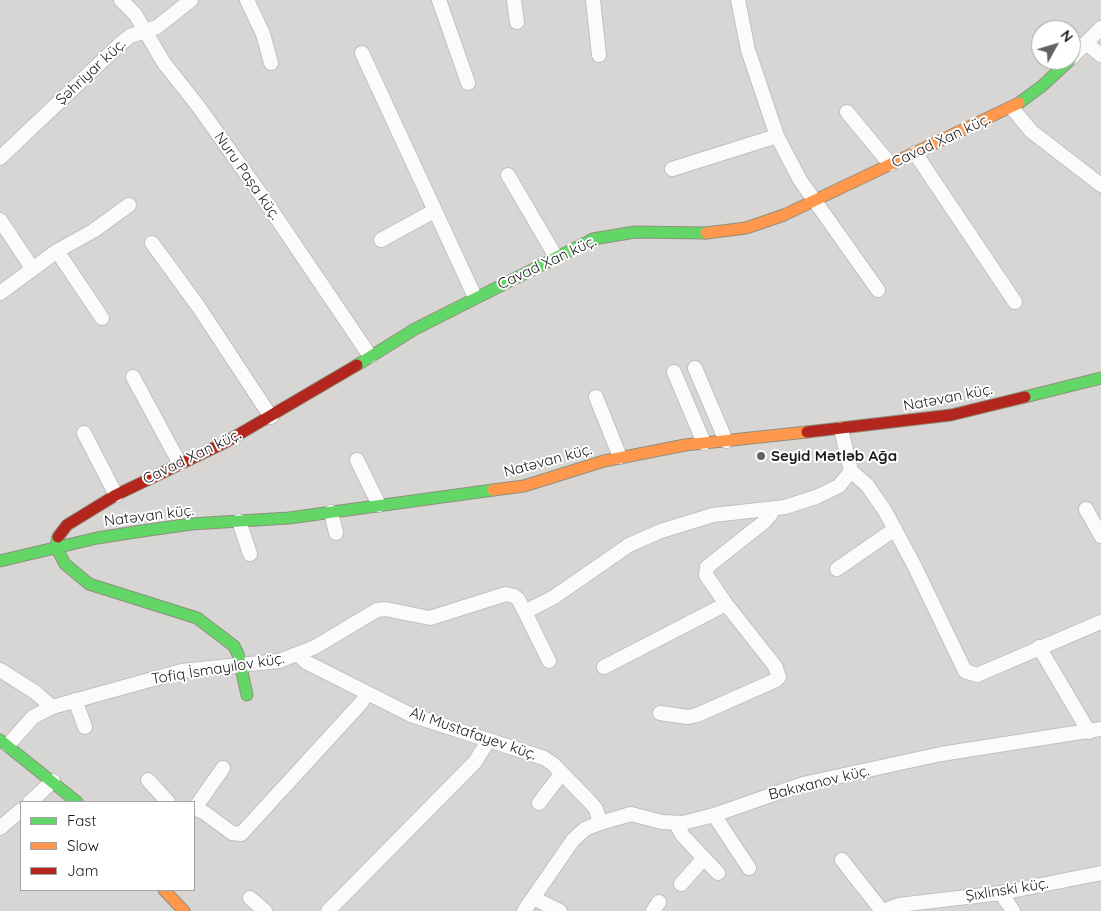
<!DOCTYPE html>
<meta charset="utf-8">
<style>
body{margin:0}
#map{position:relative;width:1101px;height:911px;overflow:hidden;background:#e8e7e3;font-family:Quicksand,sans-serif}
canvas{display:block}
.legend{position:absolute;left:20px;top:801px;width:175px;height:90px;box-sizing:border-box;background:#fff;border:1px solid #a3a3a3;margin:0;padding:6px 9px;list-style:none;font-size:15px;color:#1a1a1a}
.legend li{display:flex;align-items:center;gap:10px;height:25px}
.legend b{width:25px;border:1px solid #a3a3a3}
.north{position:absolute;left:1031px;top:20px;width:50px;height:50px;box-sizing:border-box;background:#fff;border:1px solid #a3a3a3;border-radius:50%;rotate:51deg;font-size:14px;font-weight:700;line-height:20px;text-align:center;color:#1a1a1a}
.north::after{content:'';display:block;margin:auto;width:18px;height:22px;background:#626260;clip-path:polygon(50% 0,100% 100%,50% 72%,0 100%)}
</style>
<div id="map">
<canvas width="1101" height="911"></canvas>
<ul class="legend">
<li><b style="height:6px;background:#63d668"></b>Fast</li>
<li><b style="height:6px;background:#ff974d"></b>Slow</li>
<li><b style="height:6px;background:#b3261e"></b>Jam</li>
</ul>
<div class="north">N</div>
</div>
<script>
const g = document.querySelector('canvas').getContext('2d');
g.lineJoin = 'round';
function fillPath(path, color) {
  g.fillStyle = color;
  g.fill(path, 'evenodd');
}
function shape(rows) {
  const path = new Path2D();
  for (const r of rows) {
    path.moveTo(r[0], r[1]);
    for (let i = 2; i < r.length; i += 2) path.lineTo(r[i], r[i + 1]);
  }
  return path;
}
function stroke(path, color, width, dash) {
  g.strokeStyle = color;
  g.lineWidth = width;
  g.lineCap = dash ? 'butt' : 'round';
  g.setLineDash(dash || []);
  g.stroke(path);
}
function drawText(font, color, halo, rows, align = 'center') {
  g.font = font + ' Quicksand,sans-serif';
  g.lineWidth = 4;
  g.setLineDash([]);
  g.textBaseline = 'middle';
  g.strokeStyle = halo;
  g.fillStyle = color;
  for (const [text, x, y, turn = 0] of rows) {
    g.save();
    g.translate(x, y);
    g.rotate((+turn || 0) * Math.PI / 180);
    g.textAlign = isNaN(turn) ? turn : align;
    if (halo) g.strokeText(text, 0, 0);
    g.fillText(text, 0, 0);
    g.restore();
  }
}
const residential = shape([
 [0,0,1101,0,1101,911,0,911],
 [1041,30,1071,30,1071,60,1041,60],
 [21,802,194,802,194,890,21,890]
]);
const street = shape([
 [121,0,135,14,164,63,198,106,255,186,370,356],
 [247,0,263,34,271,63],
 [439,0,468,83],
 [514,0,517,22],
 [593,0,599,55],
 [738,0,748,50,777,136,800,180,878,290],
 [1086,43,1101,55],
 [362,53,475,297],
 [1071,58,1101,28],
 [1012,108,1031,131,1101,185],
 [847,112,890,164],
 [915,153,1015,302],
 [0,158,119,45,130,36,157,27,191,0],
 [672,169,777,136],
 [508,175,556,257],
 [0,220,32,268],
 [381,240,434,211],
 [152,243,198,306,271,417],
 [57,251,102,318],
 [0,293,57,251,93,231,129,205],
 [695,368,726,441],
 [674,372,704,443],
 [133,377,180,464],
 [596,397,620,457],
 [84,433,116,495],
 [357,460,379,505],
 [851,471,867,485,885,511,915,567,965,671,977,675,1101,622],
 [1086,509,1101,536],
 [331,512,336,533],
 [239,521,250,554],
 [837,569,895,529],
 [525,612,549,661],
 [1039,647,1089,732],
 [299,655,306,662,411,715,544,758,553,764,590,802,596,809,600,823],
 [604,667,726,604],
 [0,670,35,692,52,707],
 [75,700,85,727],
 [660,713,688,717,697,715,776,680,779,677,775,666,726,604,706,575,707,567,764,522,771,514,771,510],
 [8,745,33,717,52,707,182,671,279,661,315,647,377,610,385,609,430,618,506,594,514,596,518,599,525,612,554,597,629,545,661,531,713,515,785,507,816,497,839,486,851,471,841,429],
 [148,780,168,802],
 [30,802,53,781],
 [539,803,562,773],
 [194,808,205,813,232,833,241,834,361,703,367,693],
 [195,808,223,768],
 [714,815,749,868],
 [676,824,683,836,718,873],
 [0,828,21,810],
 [842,860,882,911],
 [681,884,704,858],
 [1001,893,1013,911],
 [250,898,265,911],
 [533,898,560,911],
 [328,911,475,762,488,741],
 [524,911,573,840,585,829,600,823,631,814,662,822,683,823,714,815,803,784,941,754,1101,729],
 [653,911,659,902],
 [883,911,899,905,1001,893,1101,873]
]);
const fast = shape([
 [1019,103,1042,86,1070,60],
 [357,365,415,329,593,239,635,232,706,233],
 [1025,397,1101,378],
 [58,537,56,547,65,564,89,584,197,618,234,646,238,654,247,695],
 [0,561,97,538,142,531,191,524,289,518,493,490],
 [0,740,77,802]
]);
const slow = shape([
 [706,233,746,228,784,215,1019,103],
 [493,490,524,486,604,461,685,445,807,432],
 [164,890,184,911]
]);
const jam = shape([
 [807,432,951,415,1025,397],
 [58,537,67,525,116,495,224,443,357,365]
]);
const markers = [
 [761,456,5,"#626260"]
];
const streetNames = [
 ["Şəhriyar küç.",91,72,-43],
 ["Cavad Xan küç.",941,141,-25],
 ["Nuru Paşa küç.",247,176,55],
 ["Cavad Xan küç.",547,263,-25],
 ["Natəvan küç.",948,398,-11],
 ["Cavad Xan küç.",192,457,-26],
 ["Natəvan küç.",548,461,-15],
 ["Natəvan küç.",149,516,-7],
 ["Tofiq İsmayılov küç.",218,669,-9],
 ["Alı Mustafayev küç.",473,734,19],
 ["Bakıxanov küç.",819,783,-14],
 ["Şıxlinski küç.",1007,890,-9]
];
const poiNames = [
 ["Seyid Mətləb Ağa",771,456]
];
fillPath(residential, '#d7d6d4');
stroke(street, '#c1c0bf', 16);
stroke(fast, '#8f907d', 13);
stroke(slow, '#8f907d', 13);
stroke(jam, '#8f907d', 13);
stroke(street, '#fcfbfb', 14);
stroke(fast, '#63d668', 11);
stroke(slow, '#ff974d', 11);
stroke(jam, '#b3261e', 11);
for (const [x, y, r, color] of markers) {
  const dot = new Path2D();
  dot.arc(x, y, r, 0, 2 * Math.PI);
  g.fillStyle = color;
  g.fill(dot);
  stroke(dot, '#fff', 2);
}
drawText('15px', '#1a1a1a', '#fff', streetNames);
drawText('bold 15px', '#1a1a1a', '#fff', poiNames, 'left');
</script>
